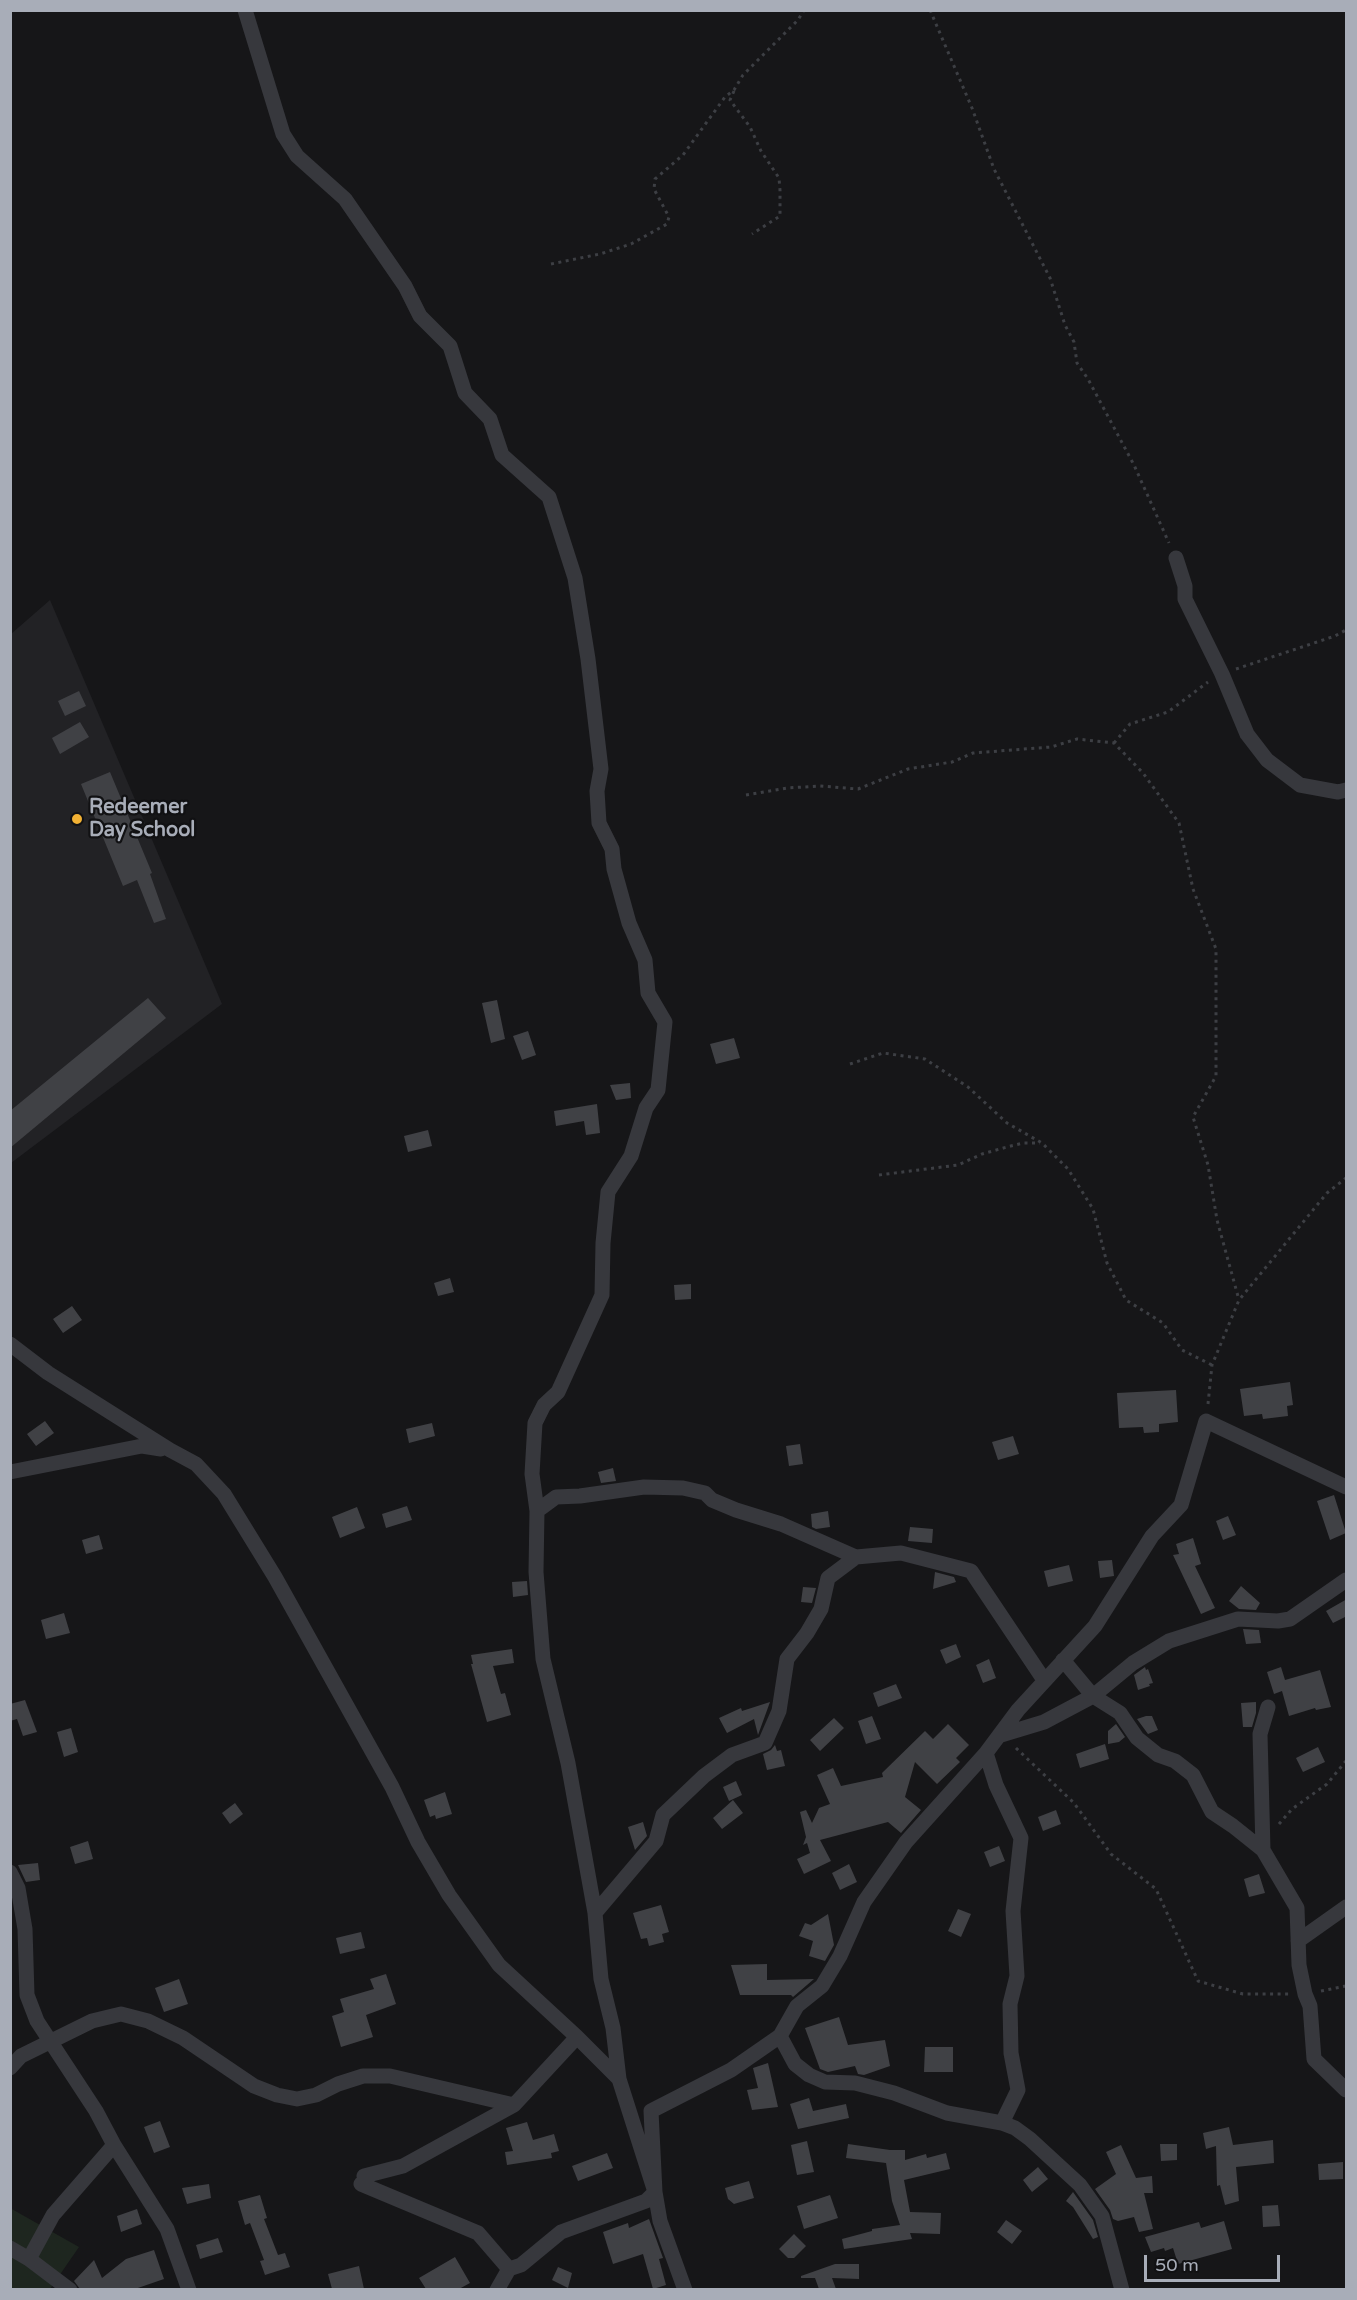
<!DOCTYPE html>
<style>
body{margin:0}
#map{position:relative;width:1357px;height:2300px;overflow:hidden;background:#161618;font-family:"Varela Round",sans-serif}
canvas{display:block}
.frame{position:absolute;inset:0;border:12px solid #a8adb8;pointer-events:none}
.scale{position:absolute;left:1144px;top:2255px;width:136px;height:27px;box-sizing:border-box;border:3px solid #a8adb8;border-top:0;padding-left:8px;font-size:18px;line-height:21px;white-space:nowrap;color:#a8adb8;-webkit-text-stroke:4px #111113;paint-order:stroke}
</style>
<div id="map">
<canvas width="1357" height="2300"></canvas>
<div class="frame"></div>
<div class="scale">50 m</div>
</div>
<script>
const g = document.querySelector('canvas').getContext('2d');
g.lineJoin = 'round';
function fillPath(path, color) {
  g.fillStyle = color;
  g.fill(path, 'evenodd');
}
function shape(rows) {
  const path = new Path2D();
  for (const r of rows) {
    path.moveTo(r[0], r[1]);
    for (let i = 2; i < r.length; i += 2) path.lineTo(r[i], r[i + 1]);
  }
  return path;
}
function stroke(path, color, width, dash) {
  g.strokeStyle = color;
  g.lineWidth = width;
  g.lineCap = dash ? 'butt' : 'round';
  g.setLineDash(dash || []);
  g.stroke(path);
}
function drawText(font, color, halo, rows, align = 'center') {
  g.font = font + ' "Varela Round",sans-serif';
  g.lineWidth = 4.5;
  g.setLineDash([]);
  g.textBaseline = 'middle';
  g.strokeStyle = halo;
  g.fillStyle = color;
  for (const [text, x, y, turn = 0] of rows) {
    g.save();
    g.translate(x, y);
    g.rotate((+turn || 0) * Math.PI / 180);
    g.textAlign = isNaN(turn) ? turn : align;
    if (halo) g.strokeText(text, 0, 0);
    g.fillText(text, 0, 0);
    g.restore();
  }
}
const built = shape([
 [50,600,222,1004,11,1163,11,634]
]);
const green = shape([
 [10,2208,79,2247,50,2289,11,2289]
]);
const building = shape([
 [79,691,86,706,65,716,58,701],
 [80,722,89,737,60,754,52,738],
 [110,772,152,873,150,874,166,919,154,923,137,880,123,886,81,784],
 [148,998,166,1018,10,1148,10,1111],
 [497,1000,505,1039,491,1043,482,1003],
 [528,1031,536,1055,522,1060,513,1036],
 [734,1038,740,1058,716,1064,710,1044],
 [630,1083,631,1098,616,1100,610,1085],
 [597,1104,600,1133,586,1135,584,1121,556,1126,554,1111],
 [428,1130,432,1146,408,1152,404,1136],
 [450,1278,454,1292,438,1296,434,1283],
 [691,1284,691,1299,675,1300,674,1285],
 [72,1306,82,1320,63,1333,53,1319],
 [1290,1382,1293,1405,1287,1406,1288,1416,1263,1419,1262,1414,1244,1416,1240,1389],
 [1176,1390,1178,1422,1159,1424,1159,1432,1144,1433,1143,1427,1119,1428,1117,1393],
 [45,1421,54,1433,36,1446,27,1434],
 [432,1423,435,1436,409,1443,406,1429],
 [1013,1436,1019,1454,998,1460,992,1442],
 [800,1444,803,1464,789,1466,786,1446],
 [613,1468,616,1481,601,1483,598,1472],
 [1334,1495,1346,1533,1330,1540,1317,1501],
 [407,1506,412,1520,386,1528,382,1514],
 [357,1507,365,1528,340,1538,332,1517],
 [828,1511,830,1527,816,1529,812,1527,811,1514],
 [1228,1516,1236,1535,1223,1540,1216,1521],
 [910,1527,933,1529,932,1543,908,1541],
 [99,1535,103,1549,86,1554,82,1540],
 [1193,1538,1201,1564,1195,1566,1215,1608,1201,1614,1173,1555,1179,1554,1176,1544],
 [1112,1560,1114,1576,1100,1578,1098,1561],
 [1069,1565,1073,1581,1048,1587,1044,1571],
 [935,1572,954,1577,956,1582,933,1589],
 [527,1581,528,1595,513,1597,512,1582],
 [1241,1586,1260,1603,1256,1610,1239,1609,1229,1601],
 [803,1587,816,1588,812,1603,801,1602],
 [1347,1599,1347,1616,1333,1623,1326,1611],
 [64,1613,70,1633,46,1639,41,1620],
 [1243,1629,1259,1630,1261,1643,1246,1644],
 [956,1644,961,1657,946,1664,940,1650],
 [512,1649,514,1663,493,1666,501,1694,505,1693,511,1715,487,1722,471,1664,473,1664,471,1655],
 [989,1659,996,1678,983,1683,976,1665],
 [1145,1667,1146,1670,1148,1669,1153,1683,1149,1684,1150,1686,1138,1690,1134,1675],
 [1281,1667,1285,1680,1320,1670,1331,1707,1316,1710,1315,1708,1289,1716,1282,1691,1274,1694,1267,1672],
 [896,1684,902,1698,878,1707,873,1693],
 [25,1700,37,1732,23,1736,17,1719,10,1721,10,1704],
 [770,1702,758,1735,754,1719,727,1733,719,1718,741,1708,742,1711],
 [1256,1702,1256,1713,1252,1727,1243,1727,1241,1703],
 [872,1716,881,1739,866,1744,858,1721],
 [1146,1716,1152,1716,1158,1730,1148,1734,1137,1719],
 [834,1718,844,1728,820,1751,810,1740],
 [948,1724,969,1745,956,1758,960,1762,937,1784,915,1762,905,1797,921,1810,901,1833,888,1822,820,1840,831,1861,804,1874,797,1859,810,1853,807,1843,803,1845,806,1837,800,1812,806,1810,812,1823,819,1808,830,1804,817,1775,833,1768,841,1786,883,1777,882,1773,925,1731,933,1739],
 [1116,1724,1125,1737,1119,1742,1108,1744,1108,1731],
 [71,1728,78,1752,64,1757,57,1732],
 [1105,1744,1109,1759,1080,1768,1076,1754],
 [775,1745,777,1751,781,1750,785,1766,767,1770,763,1754,771,1750],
 [1318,1747,1325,1762,1303,1772,1296,1758],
 [736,1781,742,1795,729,1801,723,1787],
 [445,1792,452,1814,436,1819,435,1815,430,1817,424,1800],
 [733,1800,743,1813,722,1829,713,1818],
 [235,1803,243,1814,230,1824,222,1813],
 [1056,1810,1061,1824,1043,1831,1038,1817],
 [643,1822,647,1836,635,1850,628,1827],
 [88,1841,93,1859,75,1864,70,1847],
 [999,1846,1005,1861,990,1867,984,1852],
 [38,1863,40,1880,26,1882,18,1865],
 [849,1864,857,1882,840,1890,832,1873],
 [1259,1874,1265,1893,1249,1897,1244,1879],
 [661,1905,669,1932,662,1934,664,1942,649,1946,647,1938,641,1939,633,1913],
 [958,1909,971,1914,961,1937,948,1931],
 [828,1914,834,1945,825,1961,809,1956,813,1941,799,1936,805,1923,811,1925],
 [361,1932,365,1948,340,1954,336,1938],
 [767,1964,767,1980,814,1979,793,1997,791,1995,740,1995,731,1965],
 [386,1974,396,2004,366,2015,373,2037,341,2047,332,2016,344,2012,340,1999,374,1989,370,1979],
 [179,1979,188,2004,164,2012,155,1988],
 [839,2017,848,2045,885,2040,890,2066,864,2075,858,2074,855,2066,828,2072,820,2069,805,2028],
 [925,2047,953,2047,953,2072,924,2072],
 [768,2063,778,2107,752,2110,747,2090,758,2088,753,2068],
 [809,2098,813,2111,846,2104,849,2118,798,2129,790,2104],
 [160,2121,170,2147,154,2153,144,2127],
 [527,2122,533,2140,554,2134,559,2151,551,2153,552,2158,507,2165,505,2152,513,2151,506,2128],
 [1229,2127,1233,2145,1273,2140,1274,2163,1236,2167,1239,2201,1225,2205,1220,2185,1217,2186,1216,2146,1206,2149,1203,2133],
 [807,2141,814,2172,797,2175,791,2145],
 [848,2144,890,2150,905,2150,905,2160,926,2154,927,2158,946,2153,950,2169,904,2180,910,2212,941,2213,940,2234,910,2233,912,2239,844,2249,842,2239,872,2231,872,2229,900,2225,892,2201,886,2163,846,2158],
 [1160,2144,1177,2144,1177,2160,1161,2161],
 [1121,2145,1136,2178,1152,2176,1153,2193,1144,2193,1153,2229,1139,2232,1134,2217,1118,2221,1113,2219,1110,2210,1095,2189,1116,2174,1106,2152],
 [607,2153,613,2168,578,2181,572,2166],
 [1343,2162,1343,2179,1319,2180,1318,2164],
 [1038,2167,1048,2179,1032,2192,1023,2180],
 [749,2181,754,2198,734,2204,728,2199,725,2188],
 [209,2184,211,2198,187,2204,182,2188],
 [1073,2192,1093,2220,1098,2237,1093,2239,1073,2207,1066,2201],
 [260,2195,267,2218,264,2219,278,2255,285,2253,290,2267,265,2275,260,2261,264,2260,250,2223,245,2225,238,2201],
 [830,2195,838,2218,804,2229,797,2206],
 [1278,2205,1280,2226,1263,2227,1262,2206],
 [137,2209,142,2224,121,2232,117,2216],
 [649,2219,663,2258,659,2259,666,2285,653,2289,643,2254,613,2264,603,2232,628,2223,629,2228],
 [1006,2220,1022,2231,1012,2244,997,2232],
 [1224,2221,1232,2249,1178,2264,1173,2248,1165,2251,1164,2248,1151,2252,1145,2237,1199,2222,1201,2228],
 [794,2234,806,2246,794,2258,788,2258,779,2249],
 [218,2238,223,2252,200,2259,196,2245],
 [154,2250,164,2279,135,2289,80,2289,74,2281,94,2260,102,2278,126,2259],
 [455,2257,470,2283,459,2289,426,2289,419,2278],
 [835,2264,859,2264,859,2279,832,2278,836,2289,819,2289,815,2278,801,2278,801,2276],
 [359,2266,364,2289,332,2289,328,2274],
 [558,2267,572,2273,568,2288,552,2280]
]);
const path = shape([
 [930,10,972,108,994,169,1050,278,1065,325,1074,342,1077,363,1088,379,1134,465,1169,543],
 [734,91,730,100,750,127,761,151,779,178,780,190,780,216,752,234],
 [551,264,600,254,631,244,667,224,669,217,654,189,655,179,683,155,725,97,734,90,743,75,798,20,804,10],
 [1236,669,1335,636,1346,630],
 [1114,743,1130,724,1168,712,1208,682],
 [746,795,787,788,820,786,858,789,908,769,952,762,973,753,1051,747,1077,739,1114,743,1143,773,1179,823,1193,889,1216,949,1216,1076,1193,1117,1208,1165,1217,1220,1239,1300],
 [850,1064,883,1053,925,1059,968,1087,1007,1123,1042,1143,1068,1169,1093,1209,1107,1263,1126,1300,1163,1323,1182,1350,1212,1365],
 [879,1175,958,1165,982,1154,1007,1147,1023,1143,1040,1143],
 [1208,1404,1212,1365,1239,1300,1327,1193,1346,1178],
 [1016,1748,1074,1803,1111,1854,1156,1889,1198,1981,1243,1994,1290,1994],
 [1279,1824,1292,1809,1327,1784,1346,1761],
 [1321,1991,1346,1986]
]);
const street = shape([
 [245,10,283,134,297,156,345,199,405,286,420,316,450,346,465,393,490,419,502,455,549,497,575,578,588,659,601,769,597,791,599,823,612,849,614,869,629,923,645,960,648,993,665,1022,658,1090,646,1108,631,1156,608,1192,603,1243,602,1295,558,1392,544,1405,535,1423,532,1474,537,1511,536,1572,543,1659,568,1763,595,1913,601,1979,613,2028,619,2079],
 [1176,558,1185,586,1185,599,1222,674,1247,734,1267,760,1300,785,1338,792,1346,790],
 [10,1344,48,1373,170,1450,196,1464,224,1494,275,1577,392,1787,418,1842,449,1895,499,1965,577,2037,619,2079,655,2192,660,2221,685,2290],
 [10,1472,142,1446,161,1449],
 [537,1511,556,1497,580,1496,644,1487,683,1488,705,1493,712,1500,736,1510,781,1524,856,1557,901,1553,971,1571,1044,1680],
 [1063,1660,1093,1696,1120,1713,1137,1738,1158,1755,1175,1761,1193,1775,1212,1812,1233,1826,1263,1850],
 [1268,1707,1260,1734,1263,1850,1297,1908,1299,1965,1305,1994,1310,2006,1314,2059,1346,2090],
 [1001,1735,1044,1722,1093,1696,1133,1663,1169,1641,1238,1619,1278,1621,1290,1619,1346,1580],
 [986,1753,996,1785,1021,1838,1013,1911,1017,1976,1010,2004,1011,2053,1018,2090,1002,2123],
 [10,1872,18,1888,25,1929,27,1995,37,2021,96,2111,114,2145,167,2229,189,2290],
 [595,1913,656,1841,663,1815,704,1776,732,1755,765,1743,779,1711,787,1659,807,1633,821,1609,828,1578,856,1557],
 [1298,1941,1346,1907],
 [780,2036,795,2064,809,2075,825,2082,855,2083,894,2093,947,2113,1002,2123,1015,2128,1030,2139,1080,2185,1102,2216,1122,2290],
 [10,2068,21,2056,92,2021,121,2014,148,2021,183,2038,254,2086,277,2095,297,2099,316,2095,338,2084,363,2076,390,2076,514,2105],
 [364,2176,403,2166,514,2105,577,2037],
 [361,2184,478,2233,509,2269,521,2265,561,2232,646,2201,655,2192,651,2111,731,2070,780,2036,797,2006,822,1986,840,1956,864,1902,906,1842,986,1753,1018,1710,1095,1626,1152,1536,1181,1505,1206,1421,1346,1487],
 [10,2248,29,2259,70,2290],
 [29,2259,53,2215,114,2145],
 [497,2290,509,2269]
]);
const markers = [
 [77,819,6,"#f2b134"]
];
const poiNames = [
 ["Redeemer",89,808],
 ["Day School",89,831]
];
fillPath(built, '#222225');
fillPath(green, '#1e261f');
fillPath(building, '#404145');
stroke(path, '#3d3f44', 3, [3, 4.5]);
stroke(street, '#37383d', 15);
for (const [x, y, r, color] of markers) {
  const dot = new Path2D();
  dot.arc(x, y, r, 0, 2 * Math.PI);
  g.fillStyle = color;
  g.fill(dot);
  stroke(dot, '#111113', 2);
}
drawText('bold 20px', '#a8adb8', '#111113', poiNames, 'left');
</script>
